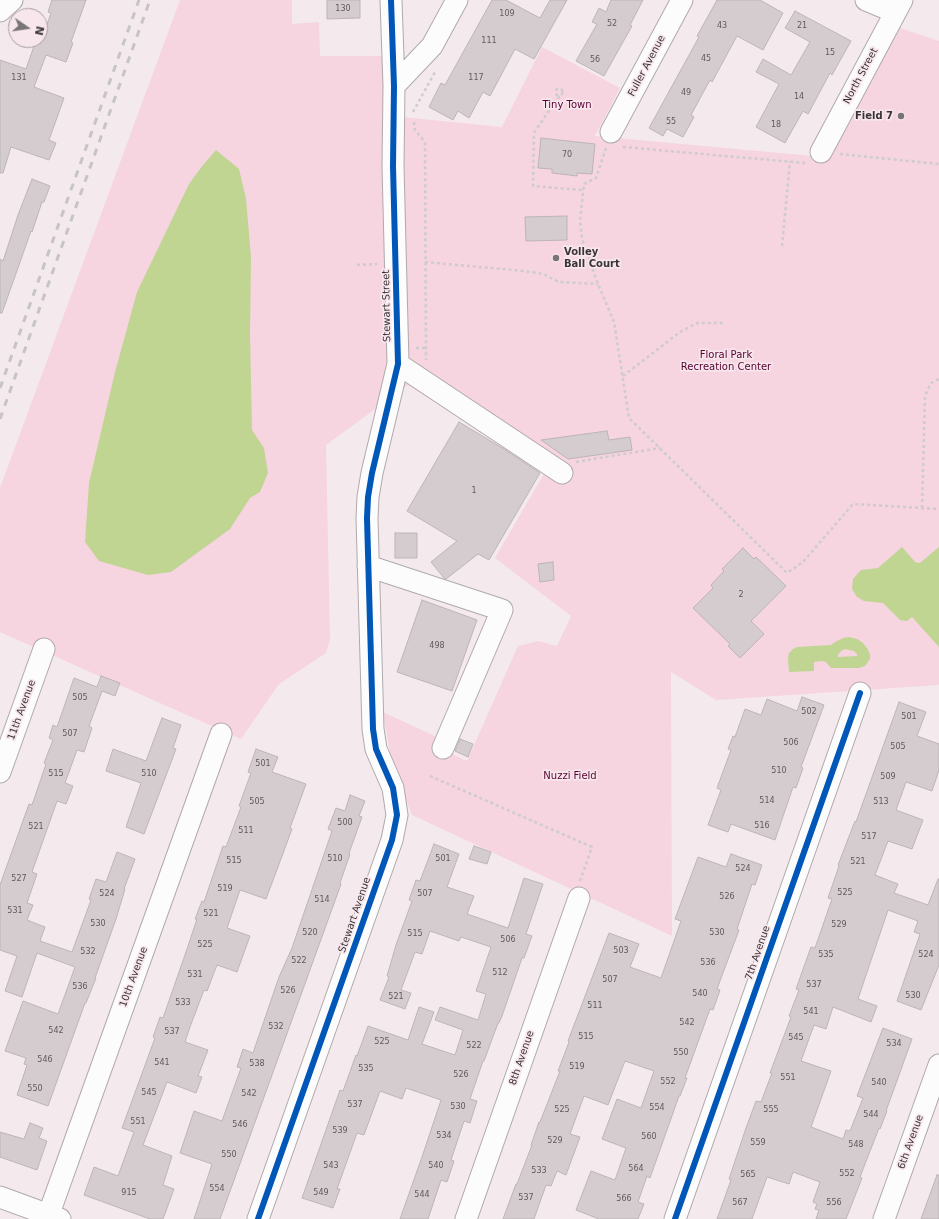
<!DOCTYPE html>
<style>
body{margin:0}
#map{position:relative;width:939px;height:1219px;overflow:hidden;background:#f4eaed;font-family:"DejaVu Sans",sans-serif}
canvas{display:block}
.north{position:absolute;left:8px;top:8px;width:40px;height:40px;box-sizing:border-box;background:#f7e7ec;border:1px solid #ab9fa3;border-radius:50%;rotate:103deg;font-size:11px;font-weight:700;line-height:16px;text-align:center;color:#3a3436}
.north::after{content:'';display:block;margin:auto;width:14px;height:18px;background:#7b7476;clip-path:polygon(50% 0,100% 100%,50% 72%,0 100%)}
</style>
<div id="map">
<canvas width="939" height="1219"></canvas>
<div class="north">N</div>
</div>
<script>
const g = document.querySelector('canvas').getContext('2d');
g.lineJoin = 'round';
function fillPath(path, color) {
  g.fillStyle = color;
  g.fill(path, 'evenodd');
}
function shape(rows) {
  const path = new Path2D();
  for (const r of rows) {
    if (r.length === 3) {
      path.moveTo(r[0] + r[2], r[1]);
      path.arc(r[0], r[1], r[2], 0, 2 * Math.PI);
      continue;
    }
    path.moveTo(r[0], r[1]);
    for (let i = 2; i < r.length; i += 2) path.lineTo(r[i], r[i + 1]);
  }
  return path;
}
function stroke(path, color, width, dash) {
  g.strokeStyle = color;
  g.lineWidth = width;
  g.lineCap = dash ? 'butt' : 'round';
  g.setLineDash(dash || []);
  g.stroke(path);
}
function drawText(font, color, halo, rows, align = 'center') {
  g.font = font + ' "DejaVu Sans",sans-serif';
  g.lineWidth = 3.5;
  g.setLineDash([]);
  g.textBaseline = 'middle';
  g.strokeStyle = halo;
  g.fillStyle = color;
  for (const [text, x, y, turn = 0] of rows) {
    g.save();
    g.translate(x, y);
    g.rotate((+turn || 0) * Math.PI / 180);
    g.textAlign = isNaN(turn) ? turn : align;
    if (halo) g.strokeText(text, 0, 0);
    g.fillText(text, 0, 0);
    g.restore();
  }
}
const green = shape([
 [180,0,292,0,292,24,319,22,320,56,384,56,402,117,502,127,542,47,620,88,595,136,824,157,894,26,939,41,939,685,716,700,671,672,672,936,412,815,392,765,383,712,454,745,450,753,467,761,518,646,538,641,557,646,571,616,495,558,545,472,408,385,326,445,330,640,326,653,279,684,241,739,0,632,0,488]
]);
const water = shape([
 [216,150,239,169,246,199,251,257,250,334,252,430,264,448,268,473,260,492,250,498,230,529,171,572,148,575,99,561,85,542,89,483,115,372,137,292,189,184,203,165],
 [902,547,915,562,920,563,939,547,939,647,912,617,907,621,900,620,883,603,864,601,857,597,852,589,853,579,861,570,878,568],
 [849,637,857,639,863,643,867,648,870,654,870,659,865,666,859,668,831,668,826,662,822,661,814,662,814,671,789,672,788,658,789,653,793,649,797,647,831,645,835,642,843,638],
 [845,649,854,651,857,654,857,656,838,657,838,655,841,651]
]);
const building = shape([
 [52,0,86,0,71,42,73,43,66,62,46,55,34,87,64,98,49,140,56,143,49,160,11,147,3,173,0,173,0,60,26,69,35,43,40,44,51,13,48,12,52,0],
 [327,0,360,0,360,18,327,19,327,0],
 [492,0,506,0,540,18,550,0,567,0,534,59,515,49,490,96,483,92,469,118,458,111,453,120,429,107,441,83,445,85,492,0],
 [611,0,643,0,630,25,632,26,604,76,576,61,597,24,592,22,599,8,606,12,611,0],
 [717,0,760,0,783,13,763,50,737,36,712,82,710,80,691,115,694,117,683,137,667,129,663,136,649,128,699,37,697,36,717,0],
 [795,11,851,41,832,75,830,73,808,114,803,111,785,143,756,127,779,84,756,72,763,59,791,75,810,42,785,28,795,11],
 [541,138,595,144,592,174,577,173,577,176,552,173,552,169,538,168,541,138],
 [32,179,50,186,44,202,42,202,32,232,31,231,2,313,0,313,0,259,3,261,18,215,32,179],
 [567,216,567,240,526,241,525,217,567,216],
 [459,422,504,449,540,473,489,560,478,554,446,579,444,578,431,562,457,541,407,511,459,422],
 [607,431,609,440,630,437,632,450,568,459,541,440,607,431],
 [395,533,417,533,417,558,395,558,395,533],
 [743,548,754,559,756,557,786,586,751,621,764,634,740,658,728,646,730,644,693,608,713,588,711,585,724,571,722,569,743,548],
 [553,562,554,580,540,582,538,564,553,562],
 [422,600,477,620,452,691,397,672,422,600],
 [101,676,120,683,115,696,102,691,89,726,92,728,84,752,77,750,65,783,73,786,66,804,57,801,32,872,37,874,27,903,33,905,27,920,45,927,40,941,72,952,91,900,89,899,96,879,106,882,117,852,135,859,124,889,125,889,116,919,95,978,96,978,86,1003,85,1003,48,1106,17,1095,27,1065,24,1064,26,1058,5,1051,23,1001,58,1014,75,967,37,953,22,997,5,991,17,956,0,950,0,885,29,804,32,805,46,764,44,763,53,740,49,738,53,725,57,727,74,678,97,687,101,676],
 [802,697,824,705,801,767,803,768,796,788,793,787,775,840,731,824,728,832,708,825,721,790,717,788,731,750,728,749,733,736,735,737,745,709,761,715,767,699,797,711,802,697],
 [899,702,926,712,917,736,939,744,939,770,932,791,906,782,896,810,923,820,912,849,888,841,875,875,898,884,894,893,928,905,938,879,939,879,939,965,921,1010,897,1001,920,934,914,932,918,921,888,910,858,999,877,1006,871,1022,833,1007,826,1029,814,1025,801,1061,831,1071,811,1127,843,1139,846,1130,850,1131,863,1098,857,1096,883,1028,912,1039,886,1111,887,1111,880,1129,879,1128,860,1177,862,1178,846,1219,816,1219,819,1210,815,1209,817,1204,813,1202,820,1182,793,1172,789,1184,767,1177,752,1219,717,1219,731,1180,729,1179,746,1128,756,1101,761,1102,772,1073,770,1073,791,1017,789,1016,799,990,796,989,811,947,815,948,832,899,828,898,839,866,838,865,855,821,856,822,899,702],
 [162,718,181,725,173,748,176,749,144,834,126,827,141,783,106,771,113,749,146,761,162,718],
 [460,739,473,744,468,757,455,751,460,739],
 [256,749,278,757,272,772,306,784,290,828,292,829,285,848,266,899,240,890,227,928,250,936,237,972,217,965,207,991,204,990,190,1027,185,1042,208,1050,198,1076,202,1077,196,1093,167,1082,143,1145,172,1156,163,1185,174,1189,163,1219,150,1219,84,1195,94,1167,118,1176,134,1132,122,1128,155,1038,153,1037,160,1017,163,1018,187,949,197,919,195,919,202,901,204,902,223,846,226,847,241,807,239,806,251,773,248,772,256,749],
 [350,795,365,801,359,816,362,817,349,853,350,854,340,883,341,884,220,1219,194,1219,212,1164,180,1153,194,1111,222,1121,241,1068,237,1067,243,1049,253,1053,279,977,292,948,332,831,328,829,336,808,345,811,350,795],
 [434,844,459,854,447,887,474,896,467,914,508,928,524,878,543,884,526,934,532,936,524,958,522,958,502,1016,499,1023,498,1023,484,1061,483,1061,470,1099,477,1101,470,1123,464,1121,451,1160,454,1161,447,1182,441,1180,428,1219,400,1219,422,1157,441,1100,406,1088,402,1099,380,1091,364,1135,357,1133,337,1189,340,1189,333,1208,302,1198,340,1090,343,1091,356,1055,357,1056,368,1026,408,1040,419,1007,434,1012,422,1044,455,1055,463,1030,435,1020,440,1007,478,1020,486,994,476,991,491,947,461,937,459,941,430,931,422,954,415,952,401,990,411,993,405,1009,380,1000,389,977,387,976,396,945,412,901,409,900,416,880,420,881,434,844],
 [474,846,491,852,487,864,469,859,474,846],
 [731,854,762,865,755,885,752,884,737,929,739,930,717,989,720,990,713,1010,710,1009,685,1078,687,1078,680,1096,679,1096,650,1178,647,1176,638,1202,644,1204,638,1219,599,1219,576,1210,591,1171,615,1180,626,1148,602,1139,617,1099,641,1108,654,1071,625,1061,608,1105,584,1096,570,1134,580,1137,566,1175,557,1171,551,1186,546,1185,534,1219,503,1219,516,1184,517,1184,532,1145,531,1145,539,1122,540,1122,560,1071,558,1071,569,1042,568,1041,609,933,639,944,630,967,661,978,681,921,675,919,698,857,726,867,731,854],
 [30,1123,43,1128,39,1138,47,1141,37,1170,0,1157,0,1132,24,1139,30,1123],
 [937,1175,939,1175,939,1219,921,1219,937,1175]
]);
const path = shape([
 [559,92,3.5],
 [559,96,557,103,548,112,534,133,533,186,583,190],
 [413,112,435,72],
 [414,122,415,130,425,142,426,360],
 [623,147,805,163],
 [606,148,596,178,584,184,580,221,582,239,598,284,614,322,629,418,787,573,803,562,853,504,939,509],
 [840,154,939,164],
 [782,246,790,161],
 [425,262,524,271,543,274,559,282,598,284],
 [357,265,377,264],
 [416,348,425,348],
 [623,376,680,332,697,323,723,323],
 [576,462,660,448],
 [922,508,925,396,931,383,939,379],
 [430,776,592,847,580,881]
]);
const minor = shape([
 [866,0,895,12],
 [0,11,12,0],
 [394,86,432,46,457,0],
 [611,132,682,0],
 [821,152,902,0],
 [398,364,562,473],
 [368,566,502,610,443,748],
 [0,772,44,649],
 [0,1197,60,1219],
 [47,1219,221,734],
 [258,1219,392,840,397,815,393,788,376,749,373,729,367,518,368,497,372,473,398,364,393,166,394,86,391,0],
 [466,1219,579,898],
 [675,1219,860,693],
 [884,1219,939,1065]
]);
const rail = shape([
 [0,388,139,0],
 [0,419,150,0]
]);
const cycleway = shape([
 [258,1219,392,840,397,815,393,788,376,749,373,729,367,518,368,497,372,473,398,364,393,166,394,86,391,0],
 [675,1219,860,693]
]);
const markers = [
 [901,116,4,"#7b7476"],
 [556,258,4,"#7b7476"]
];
const numberNames = [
 ["130",343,9],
 ["109",507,14],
 ["52",612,24],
 ["43",722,26],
 ["21",802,26],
 ["111",489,41],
 ["15",830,53],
 ["45",706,59],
 ["56",595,60],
 ["131",19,78],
 ["117",476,78],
 ["49",686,93],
 ["14",799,97],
 ["55",671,122],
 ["18",776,125],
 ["70",567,155],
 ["1",474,491],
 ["2",741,595],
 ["498",437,646],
 ["505",80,698],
 ["502",809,712],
 ["501",909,717],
 ["507",70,734],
 ["506",791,743],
 ["505",898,747],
 ["501",263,764],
 ["510",779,771],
 ["515",56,774],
 ["510",149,774],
 ["509",888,777],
 ["514",767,801],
 ["505",257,802],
 ["513",881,802],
 ["500",345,823],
 ["516",762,826],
 ["521",36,827],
 ["511",246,831],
 ["517",869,837],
 ["510",335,859],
 ["501",443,859],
 ["515",234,861],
 ["521",858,862],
 ["524",743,869],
 ["527",19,879],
 ["519",225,889],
 ["525",845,893],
 ["524",107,894],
 ["507",425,894],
 ["526",727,897],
 ["514",322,900],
 ["531",15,911],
 ["521",211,914],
 ["530",98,924],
 ["529",839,925],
 ["520",310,933],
 ["530",717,933],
 ["515",415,934],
 ["506",508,940],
 ["525",205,945],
 ["503",621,951],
 ["532",88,952],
 ["535",826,955],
 ["524",926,955],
 ["522",299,961],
 ["536",708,963],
 ["512",500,973],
 ["531",195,975],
 ["507",610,980],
 ["537",814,985],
 ["536",80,987],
 ["526",288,991],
 ["540",700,994],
 ["530",913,996],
 ["521",396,997],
 ["533",183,1003],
 ["511",595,1006],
 ["541",811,1012],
 ["542",687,1023],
 ["532",276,1027],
 ["542",56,1031],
 ["537",172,1032],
 ["515",586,1037],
 ["545",796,1038],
 ["525",382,1042],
 ["534",894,1044],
 ["522",474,1046],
 ["550",681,1053],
 ["546",45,1060],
 ["541",162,1063],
 ["538",257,1064],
 ["519",577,1067],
 ["535",366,1069],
 ["526",461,1075],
 ["551",788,1078],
 ["552",668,1082],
 ["540",879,1083],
 ["550",35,1089],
 ["545",149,1093],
 ["542",249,1094],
 ["537",355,1105],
 ["530",458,1107],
 ["554",657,1108],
 ["525",562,1110],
 ["555",771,1110],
 ["544",871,1115],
 ["551",138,1122],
 ["546",240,1125],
 ["539",340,1131],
 ["534",444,1136],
 ["560",649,1137],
 ["529",555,1141],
 ["559",758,1143],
 ["548",856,1145],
 ["550",229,1155],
 ["543",331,1166],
 ["540",436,1166],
 ["564",636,1169],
 ["533",539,1171],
 ["552",847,1174],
 ["565",748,1175],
 ["554",217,1189],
 ["915",129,1193],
 ["549",321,1193],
 ["544",422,1195],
 ["537",526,1198],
 ["566",624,1199],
 ["567",740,1203],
 ["556",834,1203]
];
const streetNames = [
 ["Fuller Avenue",647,66,-62],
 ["North Street",861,76,-62],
 ["Stewart Street",387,306,-91],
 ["11th Avenue",22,710,-70],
 ["Stewart Avenue",355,915,-71],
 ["7th Avenue",758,953,-71],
 ["10th Avenue",134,977,-70],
 ["8th Avenue",522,1058,-71],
 ["6th Avenue",911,1142,-70]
];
const parkNames = [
 ["Tiny Town",567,105],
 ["Floral Park",726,355],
 ["Recreation Center",726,367],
 ["Nuzzi Field",570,776]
];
const poiNames = [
 ["Field 7",893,116],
 ["Volley",564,252,"left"],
 ["Ball Court",564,264,"left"]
];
fillPath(green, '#f6d4e0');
fillPath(water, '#c1d593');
fillPath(building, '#d4cccf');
stroke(building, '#bcb5b7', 1);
stroke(minor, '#b0a9ab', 23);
stroke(path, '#cecccc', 2.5, [3, 3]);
stroke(minor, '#fdfcfc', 21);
stroke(rail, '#c6c4c4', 3, [7, 7]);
stroke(cycleway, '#0057b8', 6);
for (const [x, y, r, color] of markers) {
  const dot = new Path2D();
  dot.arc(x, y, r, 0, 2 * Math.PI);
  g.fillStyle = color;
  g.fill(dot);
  stroke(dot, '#f7e7ec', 1.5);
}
drawText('8px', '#605a5c', null, numberNames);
drawText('10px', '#3a3436', '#f7e7ec', streetNames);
drawText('10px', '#580031', '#f7e7ec', parkNames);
drawText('bold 10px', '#3a3436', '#f7e7ec', poiNames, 'right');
</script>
